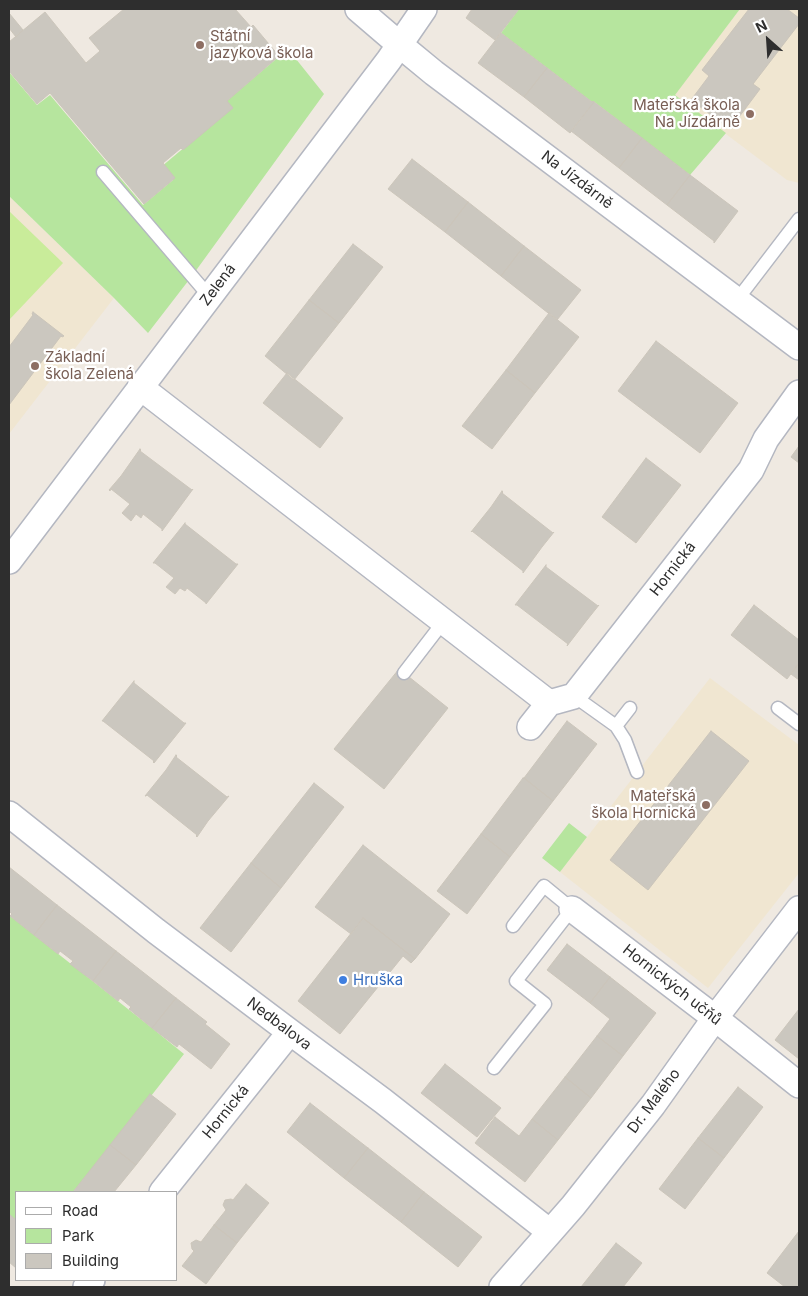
<!DOCTYPE html>
<meta charset="utf-8">
<style>
body{margin:0}
#map{position:relative;width:808px;height:1296px;overflow:hidden;background:#efe9e1;font-family:Inter,sans-serif}
canvas{display:block}
.frame{position:absolute;inset:0;border:10px solid #2e2e2e;pointer-events:none}
.legend{position:absolute;left:15px;top:1191px;width:162px;height:90px;box-sizing:border-box;background:#fff;border:1px solid #ababab;margin:0;padding:6px 9px;list-style:none;font-size:15px;color:#2e2e2e}
.legend li{display:flex;align-items:center;gap:10px;height:25px}
.legend b{width:25px;border:1px solid #ababab}
.north{position:absolute;left:743px;top:15px;width:50px;height:50px;-webkit-text-stroke:4px #fff;paint-order:stroke;rotate:334deg;font-size:14px;font-weight:700;line-height:20px;text-align:center;color:#2e2e2e}
.north::after{content:'';display:block;margin:auto;width:18px;height:22px;background:#2e2e2e;clip-path:polygon(50% 0,100% 100%,50% 72%,0 100%)}
</style>
<div id="map">
<canvas width="808" height="1296"></canvas>
<div class="frame"></div>
<ul class="legend">
<li><b style="height:6px;background:#fff"></b>Road</li>
<li><b style="height:14px;background:#b6e59e"></b>Park</li>
<li><b style="height:14px;background:#cbc7bf"></b>Building</li>
</ul>
<div class="north">N</div>
</div>
<script>
const g = document.querySelector('canvas').getContext('2d');
g.lineJoin = 'round';
function fillPath(path, color) {
  g.fillStyle = color;
  g.fill(path, 'evenodd');
}
function shape(rows) {
  const path = new Path2D();
  for (const r of rows) {
    path.moveTo(r[0], r[1]);
    for (let i = 2; i < r.length; i += 2) path.lineTo(r[i], r[i + 1]);
  }
  return path;
}
function stroke(path, color, width, dash) {
  g.strokeStyle = color;
  g.lineWidth = width;
  g.lineCap = dash ? 'butt' : 'round';
  g.setLineDash(dash || []);
  g.stroke(path);
}
function drawText(font, color, halo, rows, align = 'center') {
  g.font = font + ' Inter,sans-serif';
  g.lineWidth = 4.5;
  g.setLineDash([]);
  g.textBaseline = 'middle';
  g.strokeStyle = halo;
  g.fillStyle = color;
  for (const [text, x, y, turn = 0] of rows) {
    g.save();
    g.translate(x, y);
    g.rotate((+turn || 0) * Math.PI / 180);
    g.textAlign = isNaN(turn) ? turn : align;
    if (halo) g.strokeText(text, 0, 0);
    g.fillText(text, 0, 0);
    g.restore();
  }
}
const education = shape([
 [740,9,799,9,799,183,787,180,674,95],
 [9,196,114,298,9,434],
 [710,678,799,745,799,873,708,988,560,872]
]);
const green = shape([
 [519,9,740,9,675,95,726,133,690,175,593,101,592,102,501,33],
 [288,49,324,94,192,276,148,333,114,298,9,196,9,72,37,105,50,95,143,205,173,180,161,167,229,110,224,103],
 [569,823,587,837,560,872,542,858],
 [9,915,152,1028,184,1054,111,1147,73,1192,16,1192,16,1224,9,1218]
]);
const pitch = shape([
 [9,211,63,263,9,320]
]);
const building = shape([
 [124,9,235,9,251,27,253,25,279,56,227,101,233,108,183,150,181,148,163,163,175,178,144,204,50,93,37,104,9,71,9,42,45,12,86,63,100,51,89,38,124,9],
 [472,9,519,9,495,40,466,18,472,9],
 [749,9,787,9,799,18,799,24,753,84,760,89,730,129,691,100,709,76,702,70,749,9],
 [9,13,23,30,16,37,9,28,9,13],
 [501,33,547,68,524,97,478,63,501,33],
 [547,68,592,102,593,101,594,102,570,133,524,97,547,68],
 [594,102,642,138,619,168,571,131,594,102],
 [642,138,690,175,667,205,619,168,642,138],
 [412,159,468,202,445,232,388,189,412,159],
 [690,175,738,211,714,243,714,241,667,205,690,175],
 [468,202,524,246,501,276,445,232,468,202],
 [353,244,383,267,339,323,309,300,353,244],
 [524,246,581,290,557,320,501,276,524,246],
 [309,300,339,323,294,380,265,356,309,300],
 [33,312,64,336,62,337,61,336,9,405,9,347,33,315,32,314,33,312],
 [549,313,579,337,535,393,506,370,549,313],
 [656,341,738,403,700,453,618,391,656,341],
 [506,370,535,393,492,449,462,426,506,370],
 [287,373,343,418,320,448,263,403,287,373],
 [799,446,799,463,791,457,799,446],
 [140,449,141,450,140,451,192,490,193,489,162,531,162,529,143,514,141,518,136,514,131,521,122,513,130,504,111,489,110,491,109,490,121,476,140,449],
 [646,458,681,485,636,543,602,517,646,458],
 [502,491,503,492,502,493,553,533,554,532,542,547,523,573,523,571,472,531,471,532,491,507,502,491],
 [185,523,185,524,236,564,238,564,206,604,206,603,187,588,185,591,180,588,175,594,166,587,174,578,155,563,153,563,185,523],
 [546,565,546,567,598,606,599,605,587,620,567,646,568,644,517,605,515,605,546,565],
 [754,605,799,640,799,663,787,679,731,635,754,605],
 [799,663,799,680,791,674,799,663],
 [399,669,448,708,384,789,334,749,399,669],
 [134,681,134,683,184,723,186,723,154,763,153,762,154,761,103,721,102,721,134,681],
 [567,721,597,744,553,801,524,778,567,721],
 [711,731,749,761,648,890,610,860,711,731],
 [176,755,177,756,176,757,227,797,229,796,208,821,197,837,196,836,197,835,147,795,146,796,145,796,166,770,176,755],
 [523,778,524,778,553,801,510,857,481,834,523,778],
 [314,783,344,807,281,888,251,863,314,783],
 [481,834,510,857,467,914,437,891,481,834],
 [363,845,450,914,415,959,363,918,351,934,315,907,363,845],
 [251,863,281,888,231,952,200,928,251,863],
 [9,867,57,905,34,935,10,916,12,914,9,911,9,867],
 [57,905,116,951,93,981,70,964,73,961,60,951,58,954,34,935,57,905],
 [363,918,415,959,411,963,403,956,340,1034,298,1001,363,918],
 [567,944,610,977,590,1003,547,970,567,944],
 [116,951,176,998,152,1028,129,1009,131,1007,120,998,118,1001,93,981,116,951],
 [610,977,656,1013,623,1056,597,1036,610,1019,590,1003,610,977],
 [176,998,207,1022,205,1024,230,1044,211,1069,179,1044,177,1047,152,1028,176,998],
 [799,1009,799,1059,775,1040,799,1009],
 [597,1036,623,1056,591,1098,565,1077,597,1036],
 [445,1064,501,1108,477,1137,421,1093,445,1064],
 [565,1077,591,1098,558,1140,532,1119,565,1077],
 [738,1087,763,1107,724,1158,698,1138,738,1087],
 [150,1094,176,1114,136,1165,110,1145,150,1094],
 [310,1103,368,1148,344,1178,287,1132,310,1103],
 [495,1117,519,1136,532,1119,558,1140,525,1182,475,1143,495,1117],
 [698,1138,724,1158,685,1209,659,1189,698,1138],
 [110,1145,136,1165,114,1192,73,1192,110,1145],
 [368,1148,424,1192,401,1222,344,1178,368,1148],
 [246,1184,269,1203,237,1243,214,1225,226,1210,223,1205,225,1200,231,1199,233,1200,246,1184],
 [424,1192,482,1237,458,1267,401,1222,424,1192],
 [9,1214,16,1220,16,1268,9,1262,9,1214],
 [214,1225,237,1243,206,1284,182,1266,194,1251,192,1249,191,1243,196,1240,201,1242,214,1225],
 [799,1231,799,1284,797,1287,785,1287,767,1273,799,1231],
 [616,1243,642,1263,623,1287,581,1287,616,1243]
]);
const lane = shape([
 [103,172,209,296],
 [737,300,799,219],
 [404,673,444,621],
 [574,696,616,726,625,740,637,772],
 [778,708,799,724],
 [616,726,630,708],
 [494,1068,545,1004,516,981,572,909,544,886,513,926]
]);
const street = shape([
 [358,9,400,45,434,73,799,347],
 [140,387,549,703],
 [9,561,389,60,424,9],
 [530,727,549,703,574,696,751,470,766,439,799,393],
 [9,814,156,931,290,1032,383,1101,550,1232],
 [572,909,715,1018,799,1085],
 [162,1192,290,1032],
 [86,1287,92,1280],
 [502,1287,573,1206,653,1105,715,1018,799,909]
]);
const markers = [
 [200,45,5,"#8d6e63"],
 [750,114,5,"#8d6e63"],
 [35,366,5,"#8d6e63"],
 [706,805,5,"#8d6e63"],
 [343,980,5,"#3f7fe0"]
];
const educationNames = [
 ["Státní",210,36],
 ["jazyková škola",210,53],
 ["Mateřská škola",740,105,"right"],
 ["Na Jízdárně",740,122,"right"],
 ["Základní",45,357],
 ["škola Zelená",45,374],
 ["Mateřská",696,796,"right"],
 ["škola Hornická",696,813,"right"]
];
const streetNames = [
 ["Na Jízdárně",577,180,37],
 ["Zelená",218,285,-53],
 ["Hornická",673,569,-52],
 ["Hornických učňů",672,985,38],
 ["Nedbalova",279,1024,37],
 ["Dr. Malého",654,1101,-53],
 ["Hornická",226,1112,-51]
];
const shopNames = [
 ["Hruška",353,980]
];
fillPath(education, '#f0e6d1');
fillPath(green, '#b6e59e');
fillPath(pitch, '#c9ec9a');
fillPath(building, '#cbc7bf');
stroke(building, '#cbc5ba', 1);
stroke(lane, '#b4b7c1', 15);
stroke(street, '#b4b7c1', 28);
stroke(lane, '#fff', 12);
stroke(street, '#fff', 25);
for (const [x, y, r, color] of markers) {
  const dot = new Path2D();
  dot.arc(x, y, r, 0, 2 * Math.PI);
  g.fillStyle = color;
  g.fill(dot);
  stroke(dot, '#fff', 2);
}
drawText('15px', '#785e54', '#fff', educationNames, 'left');
drawText('15px', '#2e2e2e', '#fff', streetNames);
drawText('15px', '#366cbe', '#fff', shopNames, 'left');
</script>
